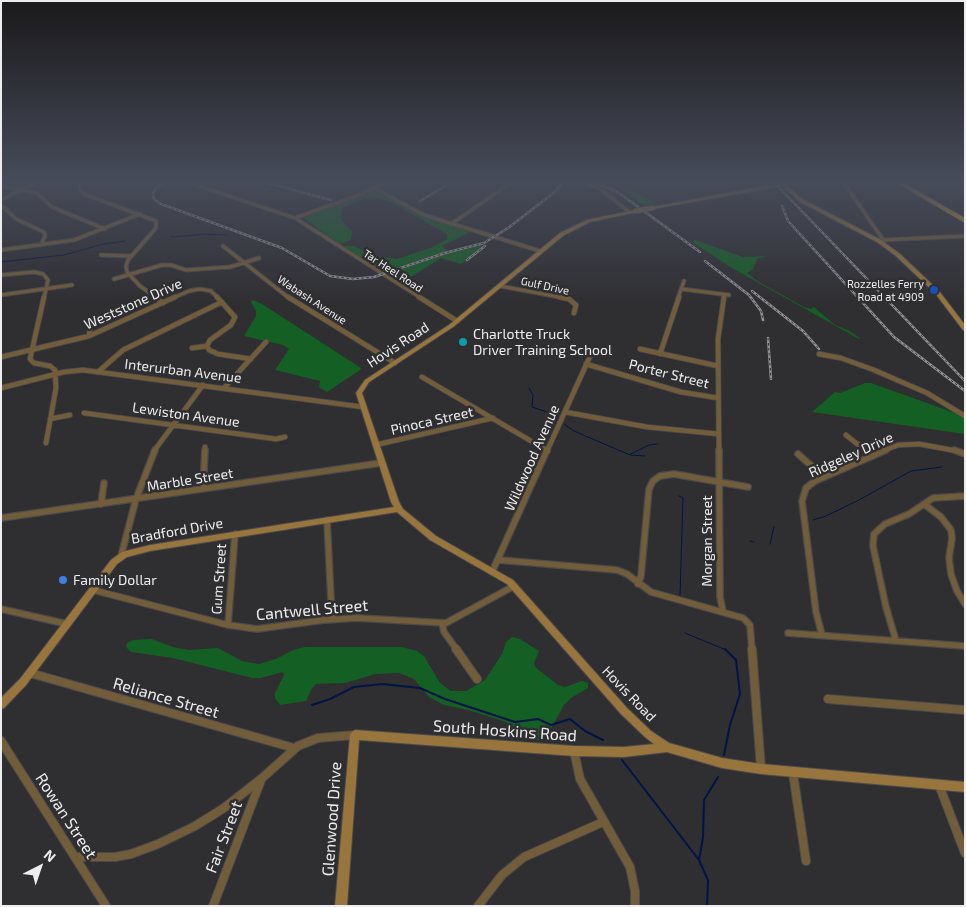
<!DOCTYPE html>
<style>
body{margin:0}
#map{position:relative;width:966px;height:907px;overflow:hidden;background:#2f2e31;font-family:"Exo 2",sans-serif}
canvas{display:block}
.frame{position:absolute;inset:0;border:2px solid #ededef;pointer-events:none}
.north{position:absolute;left:15px;top:842px;width:50px;height:50px;-webkit-text-stroke:4px #2f2e31;paint-order:stroke;rotate:41deg;font-size:14px;font-weight:700;line-height:20px;text-align:center;color:#ededef}
.north::after{content:'';display:block;margin:auto;width:18px;height:22px;background:#ededef;clip-path:polygon(50% 0,100% 100%,50% 72%,0 100%)}
</style>
<div id="map">
<canvas width="966" height="907"></canvas>
<div class="frame"></div>
<div class="north">N</div>
</div>
<script>
const g = document.querySelector('canvas').getContext('2d');
g.lineJoin = 'round';
function fillPath(path, color) {
  g.fillStyle = color;
  g.fill(path, 'evenodd');
}
function shape(rows) {
  const path = new Path2D();
  for (const r of rows) {
    path.moveTo(r[0], r[1]);
    for (let i = 2; i < r.length; i += 2) path.lineTo(r[i], r[i + 1]);
  }
  return path;
}
function stroke(path, color, width, dash) {
  g.strokeStyle = color;
  g.lineWidth = width;
  g.lineCap = dash ? 'butt' : 'round';
  g.setLineDash(dash || []);
  g.stroke(path);
}
function drawText(font, color, halo, rows, align = 'center') {
  g.font = font + ' "Exo 2",sans-serif';
  g.lineWidth = 5;
  g.setLineDash([]);
  g.textBaseline = 'middle';
  g.strokeStyle = halo;
  g.fillStyle = color;
  for (const [text, x, y, turn = 0] of rows) {
    g.save();
    g.translate(x, y);
    g.rotate((+turn || 0) * Math.PI / 180);
    g.textAlign = isNaN(turn) ? turn : align;
    if (halo) g.strokeText(text, 0, 0);
    g.fillText(text, 0, 0);
    g.restore();
  }
}
const green = shape([
 [601,180,615,180,658,205,647,207,616,186],
 [373,191,376,191,421,216,470,232,442,246,447,251,383,272,344,246,354,246,375,256,397,259,433,247,447,239,447,234,389,201,379,198,363,199,342,208,341,216,342,221,352,231,351,240,340,244,303,218],
 [695,240,743,257,767,256,757,259,753,269,747,273,759,282,804,307,811,309,814,307,835,325,848,330,860,338,859,339,732,268,694,243,693,241],
 [485,245,461,264,441,258,401,283,388,274,451,252],
 [253,300,262,304,361,368,360,370,327,392,319,387,320,381,275,370,289,349,283,345,244,336,256,316,256,311,251,302],
 [865,383,871,383,955,413,965,419,965,434,812,412,835,392,840,393],
 [512,637,520,639,539,651,534,663,535,667,558,685,565,687,582,681,588,683,588,688,571,698,564,705,544,741,520,739,514,735,511,727,506,722,468,710,444,705,429,697,414,679,399,673,375,674,345,683,316,684,312,688,306,701,280,705,275,698,275,693,284,675,283,672,261,678,252,678,173,658,131,652,126,647,127,643,133,640,152,639,173,647,189,650,218,648,242,661,259,664,276,659,293,650,305,647,402,647,417,651,424,656,440,683,451,691,466,691,485,680,502,654,506,642]
]);
const streamFar1 = shape([
 [171,237,206,234,227,235],
 [1,262,64,255,103,244,125,241],
 [529,388,533,395,532,407,550,413,558,419],
 [564,424,574,431,630,455,645,456],
 [631,454,649,445,658,444],
 [679,496,683,498,680,595],
 [813,520,826,516,859,500,911,471,942,467],
 [750,541,754,542],
 [770,544,774,527],
 [685,633,726,650]
]);
const stream = shape([
 [312,705,330,699,354,687,382,684,420,688,445,699,515,722,538,719,551,725,570,719,585,731,603,740],
 [724,755,730,725,740,694,736,660,725,649],
 [622,760,699,860,708,880,707,906],
 [699,860,703,837,704,800,718,777]
]);
const streetFar3 = shape([
 [80,180,80,189,84,194,156,221,156,228,128,260,126,266,127,272,140,286,157,298],
 [181,180,295,218,421,298],
 [582,180,602,190,629,212],
 [842,180,884,241],
 [1,186,37,193,52,207,105,229],
 [374,188,424,215,540,251],
 [1,200,41,180],
 [1,205,16,219,44,232,45,236,41,245],
 [295,218,362,194,388,180],
 [451,224,515,180],
 [883,240,965,236],
 [223,246,289,298],
 [1,250,74,240,140,214],
 [101,255,131,256],
 [1,275,34,272,43,274,48,280,44,298],
 [114,279,162,265,171,265,186,270,230,267,259,258],
 [500,286,565,298],
 [682,289,729,295],
 [1,295,72,285],
 [173,298,189,291,200,289,211,291,218,298],
 [678,298,684,281],
 [724,298,724,295]
]);
const streetFar2 = shape([
 [44,297,30,359,34,363,50,366,55,370,56,388,46,443],
 [155,297,163,303],
 [217,297,235,317,231,325,210,340,207,346,209,350,218,354,251,359],
 [288,297,395,363],
 [419,297,457,321],
 [559,297,569,299,576,305,574,313],
 [89,336,91,319],
 [192,348,207,346],
 [640,349,718,366],
 [660,354,679,297],
 [819,354,841,358,874,370,927,393,965,416],
 [1,357,89,336,175,297],
 [586,364,681,392,718,398],
 [98,372,123,350,222,302],
 [422,377,548,451],
 [1,388,64,372,83,370,363,407],
 [224,388,266,342],
 [565,412,647,427,719,434],
 [84,413,276,439,285,437],
 [50,419,70,415],
 [846,435,866,451],
 [375,445,493,418],
 [154,451,203,385],
 [205,451,205,447],
 [547,451,592,352],
 [719,451,718,339,724,297],
 [883,451,898,445,919,444,957,451]
]);
const streetFar1 = shape([
 [719,450,720,597,723,611],
 [865,450,872,456],
 [954,450,965,454],
 [798,454,824,477],
 [203,488,205,450],
 [101,504,104,483],
 [924,504,941,517,951,530,952,538,949,558,951,574,957,591,965,604],
 [1,518,381,463],
 [327,520,332,619],
 [121,556,136,499,155,450],
 [499,560,617,570,627,574,651,592,743,618,750,625,752,650],
 [492,572,547,450],
 [638,584,641,576,649,489,653,481,660,476,674,474,748,487],
 [93,590,228,625,257,629,324,620,357,618,446,623,514,586],
 [1,609,67,624],
 [442,623,444,632,457,650],
 [228,625,235,534],
 [788,633,965,646],
 [822,635,816,612,802,501,806,488,815,481,886,450],
 [896,641,886,607,873,546,874,534,885,524,909,514,933,498,965,496]
]);
const street = shape([
 [456,649,477,679],
 [752,649,761,769],
 [30,673,294,748],
 [828,699,965,710],
 [1,741,106,906],
 [574,751,580,779,630,867,635,891,635,906],
 [793,773,806,861],
 [939,785,965,853],
 [76,857,115,857,131,854,158,844,195,826,224,808,261,779,298,746,318,738,355,735],
 [213,906,261,780],
 [478,906,502,875,524,857,603,822]
]);
const secondary = shape([
 [776,180,780,180,784,183,813,180,812,181,799,184,786,185,804,200,881,240,900,254,939,291,965,325,965,331,963,330,935,293,896,256,877,242,800,202,782,186,653,209,651,208,653,207,779,183,776,180],
 [635,210,637,210,637,212,590,222,564,235,453,327,369,382,362,393,399,502,403,509,436,536,513,580,627,708,651,731,669,743,722,758,761,764,965,782,965,792,761,774,722,768,667,752,624,757,574,756,359,740,347,906,335,906,350,735,352,732,355,730,574,746,624,747,654,744,645,737,621,714,507,584,430,540,397,512,150,551,127,557,117,564,26,685,4,708,1,709,1,698,20,679,111,560,122,552,150,545,394,507,391,502,356,393,365,380,449,325,560,233,587,220,635,210]
]);
const highway = shape([
 [892,180,898,180,965,218,965,223,892,180]
]);
const rail = shape([
 [167,180,157,187,153,193,154,199,161,204,282,248,330,276,353,279,374,277,445,253,484,243,508,228,556,191,561,184,561,180],
 [240,180,247,182],
 [257,180,331,200],
 [591,180,619,193,700,252],
 [772,180,965,381],
 [420,201,455,180],
 [782,206,788,221,894,337,965,391],
 [467,260,485,246],
 [705,261,749,295,761,311,763,320],
 [752,291,803,331,819,349],
 [768,338,771,379]
]);
const secondaryBridge = shape([
 [635,211,653,208]
]);
const markers = [
 [934,290,5,"#1a4fb4"],
 [463,342,5,"#0f9aa8"],
 [63,580,5,"#3f7fe0"]
];
const farStreetnames = [
 ["Tar Heel Road",393,271,33],
 ["Gulf Drive",545,286,12],
 ["Wabash Avenue",312,300,33]
];
const farPoinames = [
 ["Rozzelles Ferry",924,284],
 ["Road at 4909",924,297]
];
const streetNames = [
 ["Weststone Drive",133,304,-24],
 ["Hovis Road",398,345,-33],
 ["Interurban Avenue",183,371,7],
 ["Porter Street",669,374,14],
 ["Lewiston Avenue",186,415,8],
 ["Pinoca Street",432,421,-13],
 ["Ridgeley Drive",851,455,-24],
 ["Wildwood Avenue",532,458,-66],
 ["Marble Street",190,480,-9],
 ["Bradford Drive",177,531,-10],
 ["Morgan Street",707,541,-90],
 ["Gum Street",219,579,-86],
 ["Hovis Road",629,694,46]
];
const poiNames = [
 ["Charlotte Truck",473,334],
 ["Driver Training School",473,350],
 ["Family Dollar",73,580]
];
const nearStreetnames = [
 ["Cantwell Street",312,610,-5],
 ["Reliance Street",166,698,16],
 ["South Hoskins Road",505,731,4],
 ["Rowan Street",66,816,57],
 ["Glenwood Drive",332,819,-86],
 ["Fair Street",224,837,-69]
];
fillPath(green, '#145f24');
stroke(streamFar1, '#001447', 1);
stroke(stream, '#001447', 2);
stroke(streetFar3, '#4a494c', 5);
stroke(streetFar2, '#4a494c', 6);
stroke(streetFar1, '#4a494c', 8);
stroke(street, '#4a494c', 10);
stroke(secondary, '#4a494c', 2);
stroke(highway, '#4a494c', 2);
stroke(streetFar3, '#725d3a', 3);
stroke(streetFar2, '#725d3a', 4.5);
stroke(streetFar1, '#725d3a', 5.5);
stroke(street, '#725d3a', 8);
fillPath(secondary, '#98753d');
fillPath(highway, '#cf9a3a');
stroke(rail, '#939295', 2.5);
stroke(rail, '#2f2e31', 1, [2.5]);
stroke(secondaryBridge, '#4a494c', 6, []);
stroke(secondaryBridge, '#98753d', 4.5);
const sky = g.createLinearGradient(0, 0, 0, 307);
sky.addColorStop(0, '#1a191b');
sky.addColorStop(0.59, '#474c5a');
sky.addColorStop(1, '#474c5a00');
g.fillStyle = sky;
g.fillRect(0, 0, 966, 307);
for (const [x, y, r, color] of markers) {
  const dot = new Path2D();
  dot.arc(x, y, r, 0, 2 * Math.PI);
  g.fillStyle = color;
  g.fill(dot);
  stroke(dot, '#2f2e31', 2);
}
drawText('11px', '#ededef', '#2f2e31', farStreetnames);
drawText('11px', '#ededef', '#2f2e31', farPoinames, 'right');
drawText('14px', '#ededef', '#2f2e31', streetNames);
drawText('14px', '#ededef', '#2f2e31', poiNames, 'left');
drawText('16px', '#ededef', '#2f2e31', nearStreetnames);
</script>
